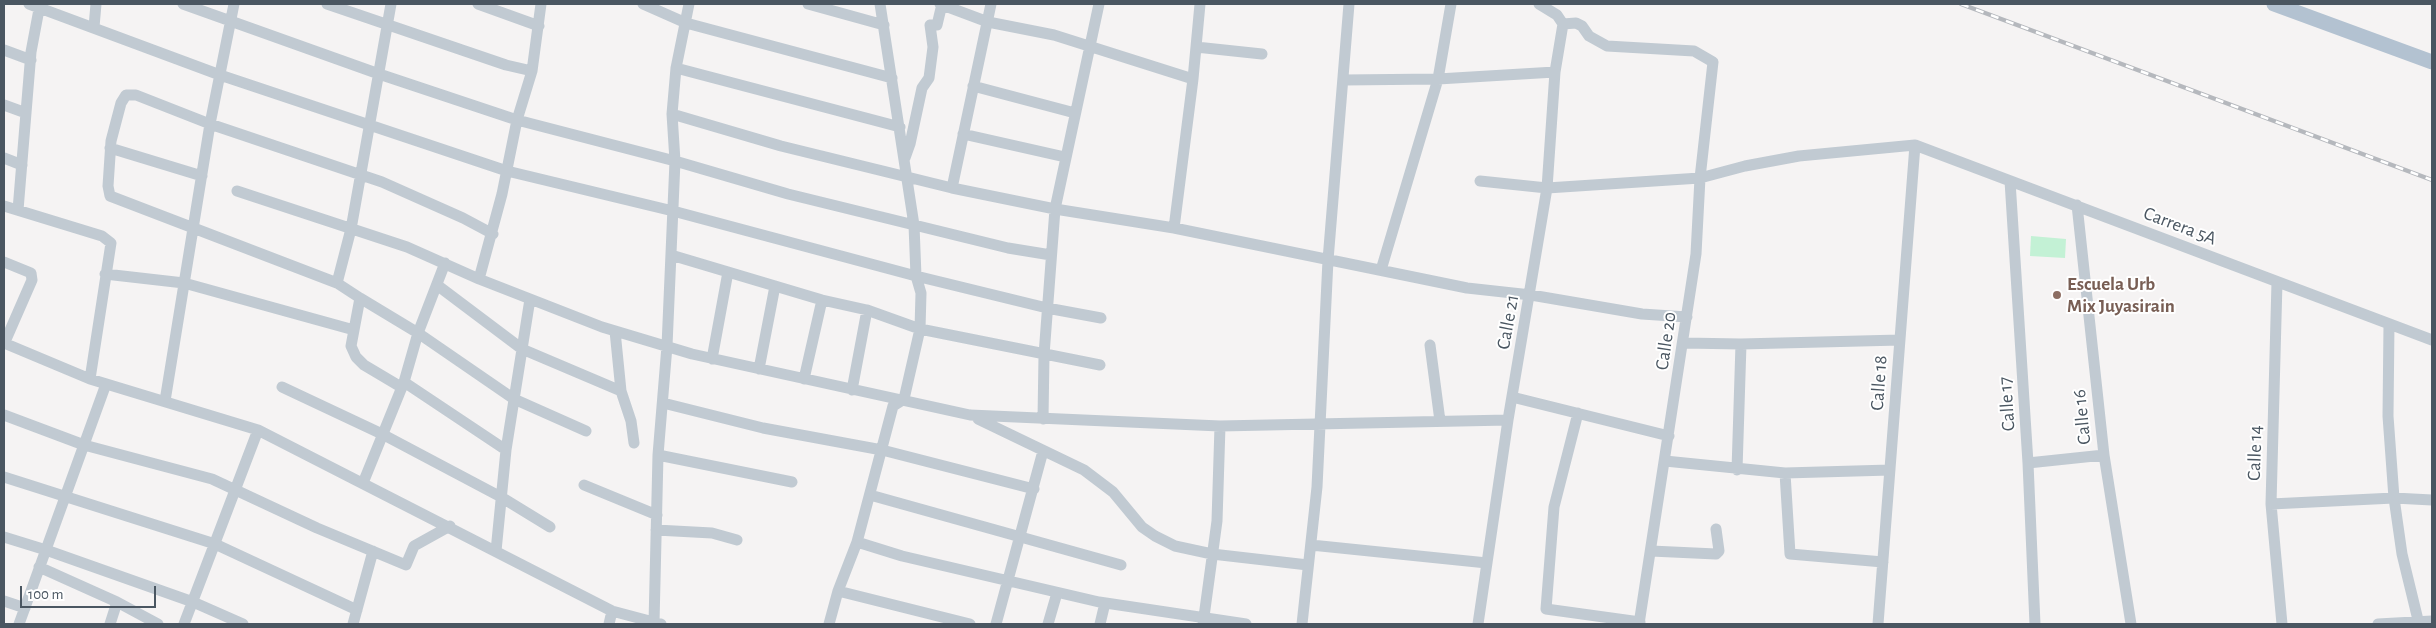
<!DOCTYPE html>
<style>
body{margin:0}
#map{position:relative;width:2436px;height:628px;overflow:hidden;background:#f5f3f3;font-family:"Alegreya Sans",sans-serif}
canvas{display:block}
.frame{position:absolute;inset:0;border:5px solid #4a5661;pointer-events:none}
.scale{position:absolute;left:20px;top:586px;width:136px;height:22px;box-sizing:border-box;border:2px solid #4a5661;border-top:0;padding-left:6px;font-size:15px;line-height:18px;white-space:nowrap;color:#4a5661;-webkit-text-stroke:4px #fff;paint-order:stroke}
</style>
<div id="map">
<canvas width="2436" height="628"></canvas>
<div class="frame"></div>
<div class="scale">100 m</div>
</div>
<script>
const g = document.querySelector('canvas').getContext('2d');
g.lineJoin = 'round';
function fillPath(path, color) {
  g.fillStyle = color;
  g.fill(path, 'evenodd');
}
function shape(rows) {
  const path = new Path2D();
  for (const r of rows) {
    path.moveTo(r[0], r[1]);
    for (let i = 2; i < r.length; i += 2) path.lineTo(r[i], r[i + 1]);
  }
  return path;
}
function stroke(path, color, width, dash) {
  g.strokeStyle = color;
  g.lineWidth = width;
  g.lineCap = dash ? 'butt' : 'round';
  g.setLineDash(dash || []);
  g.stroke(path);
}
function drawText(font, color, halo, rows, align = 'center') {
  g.font = font + ' "Alegreya Sans",sans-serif';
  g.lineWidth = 4;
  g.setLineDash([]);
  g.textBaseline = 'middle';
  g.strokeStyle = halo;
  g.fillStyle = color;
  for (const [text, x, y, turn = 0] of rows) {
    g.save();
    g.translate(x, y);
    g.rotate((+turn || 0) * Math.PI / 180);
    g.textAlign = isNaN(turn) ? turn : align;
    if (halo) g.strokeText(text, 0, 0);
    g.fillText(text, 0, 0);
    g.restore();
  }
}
const green = shape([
 [2031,236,2066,239,2065,258,2030,256]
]);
const minor = shape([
 [29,4,220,75,507,171,673,211,916,276,1047,308,1101,318],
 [183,4,379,74,517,120,675,161,788,194,1008,248,1051,255],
 [327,4,506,65,532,71],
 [391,4,351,229,337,283,360,298,351,346,356,357,364,365,401,387],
 [478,4,539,26],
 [643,4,686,23,892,78],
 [808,4,884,25],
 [940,4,988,22,1054,35,1193,79,1174,228],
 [1539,4,1557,15,1563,24],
 [1563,24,1576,23,1582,26,1589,36,1607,46,1694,51,1713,62,1700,178,1696,254,1639,624],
 [94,27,96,4],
 [1196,47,1262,54],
 [4,50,31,60],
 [676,68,900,127],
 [1193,79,1200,4],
 [1344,80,1438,79,1555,72],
 [973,86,1075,113],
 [4,105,26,113],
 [672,114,781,146,952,188,1055,209,1174,228,1467,288,1531,295,1642,314,1687,317],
 [963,134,1065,157],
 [110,148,202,176],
 [4,158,22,165],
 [905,158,910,144,922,88,929,78,933,47,930,25,937,25,942,4],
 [1480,181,1547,188,1700,178,1745,166,1799,156,1915,145,2432,340],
 [2010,181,2028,463,2035,624],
 [952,188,991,4],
 [237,191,407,247,479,279,602,327,692,354,970,415,1220,426,1508,420],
 [2077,205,2104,455,2131,624],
 [4,206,102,236,111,243,90,379],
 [18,210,31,52,40,4],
 [671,255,822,300,867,310,920,329,1100,365],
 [4,262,31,273,32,280,4,344],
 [1381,270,1438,79,1451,4],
 [105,274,184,283,354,330],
 [479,279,502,194,517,120,532,71,541,4],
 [2277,282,2271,504,2282,624],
 [337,283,110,196,108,186,111,141,121,103,126,95,136,95,210,124,382,182,463,218,493,234],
 [437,285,522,349,621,391],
 [360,298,418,333,514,399,586,431],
 [2389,324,2388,416,2394,498,2402,554,2419,624],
 [615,331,621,391,631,421,634,443],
 [4,343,90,379,258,430,612,611,661,624],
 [1684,343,1741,344,1900,340],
 [1430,345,1440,421],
 [712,359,728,272],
 [759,369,775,286],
 [804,379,822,300],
 [404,382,506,450],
 [282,387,382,434,501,497,550,527],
 [852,390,867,310],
 [1512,397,1669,436],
 [165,401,210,124,234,4],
 [663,403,763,428,882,450,1034,489],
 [1578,413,1554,507,1546,609,1640,622],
 [4,415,84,445,212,479,317,528,406,565,414,546,450,526],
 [978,419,1084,470,1113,492,1142,527,1155,536,1175,546,1212,554,1308,565],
 [1043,419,1044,355,1055,209,1099,4],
 [658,455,792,482],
 [1665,461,1785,473,1890,470],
 [2028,463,2104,455],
 [1737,470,1741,344],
 [1785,473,1790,554,1883,562],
 [4,477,215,544,357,610],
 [363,483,404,382,418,333,445,263],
 [584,485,657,515],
 [870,495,1121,565],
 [2271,504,2394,498,2432,500],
 [656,530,712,533,737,540],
 [4,537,46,550,193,602,243,624],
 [857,542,902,556,1099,602,1246,624],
 [1311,545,1487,563],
 [496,551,506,450,530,299],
 [1651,551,1716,554,1719,551,1716,529],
 [39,567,117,602],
 [838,591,970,624],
 [4,601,25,608],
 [654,623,658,455,667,346,675,161,672,114,676,68,689,4],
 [19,624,106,384],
 [110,624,117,602,158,624],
 [184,624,258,430],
 [353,624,373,551],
 [609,624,612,611],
 [829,624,838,591,857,542,893,406,904,399,920,329,921,293,916,276,914,225,880,4],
 [996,624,1043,451],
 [1048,624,1057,593],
 [1100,624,1105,603],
 [1203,624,1217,521,1220,426],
 [1302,624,1317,487,1328,260,1349,4],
 [1478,624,1508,420,1547,188,1555,72,1563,24],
 [1878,624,1915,145],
 [2378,624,2432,621]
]);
const major = shape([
 [2274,4,2432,62]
]);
const rail = shape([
 [1961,4,2432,180]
]);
const markers = [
 [2057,295,5,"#8d6e63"]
];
const streetNames = [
 ["Carrera 5A",2180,226,21],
 ["Calle 21",1508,322,-80],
 ["Calle 20",1666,341,-82],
 ["Calle 18",1879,383,-86],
 ["Calle 17",2007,404,-94],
 ["Calle 16",2082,417,-96],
 ["Calle 14",2255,453,-88]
];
const educationNames = [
 ["Escuela Urb",2067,284],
 ["Mix Juyasirain",2067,306]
];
fillPath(green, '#c3f1d5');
stroke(minor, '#c1cad2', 11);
stroke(major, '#b3c2d1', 15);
stroke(rail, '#b5b8bd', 4.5);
stroke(rail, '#fff', 2.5, [8]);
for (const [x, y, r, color] of markers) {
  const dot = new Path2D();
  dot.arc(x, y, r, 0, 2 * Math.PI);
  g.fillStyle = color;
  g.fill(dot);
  stroke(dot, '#fff', 2);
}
drawText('19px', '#4a5661', '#fff', streetNames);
drawText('bold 19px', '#785e54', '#fff', educationNames, 'left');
</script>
